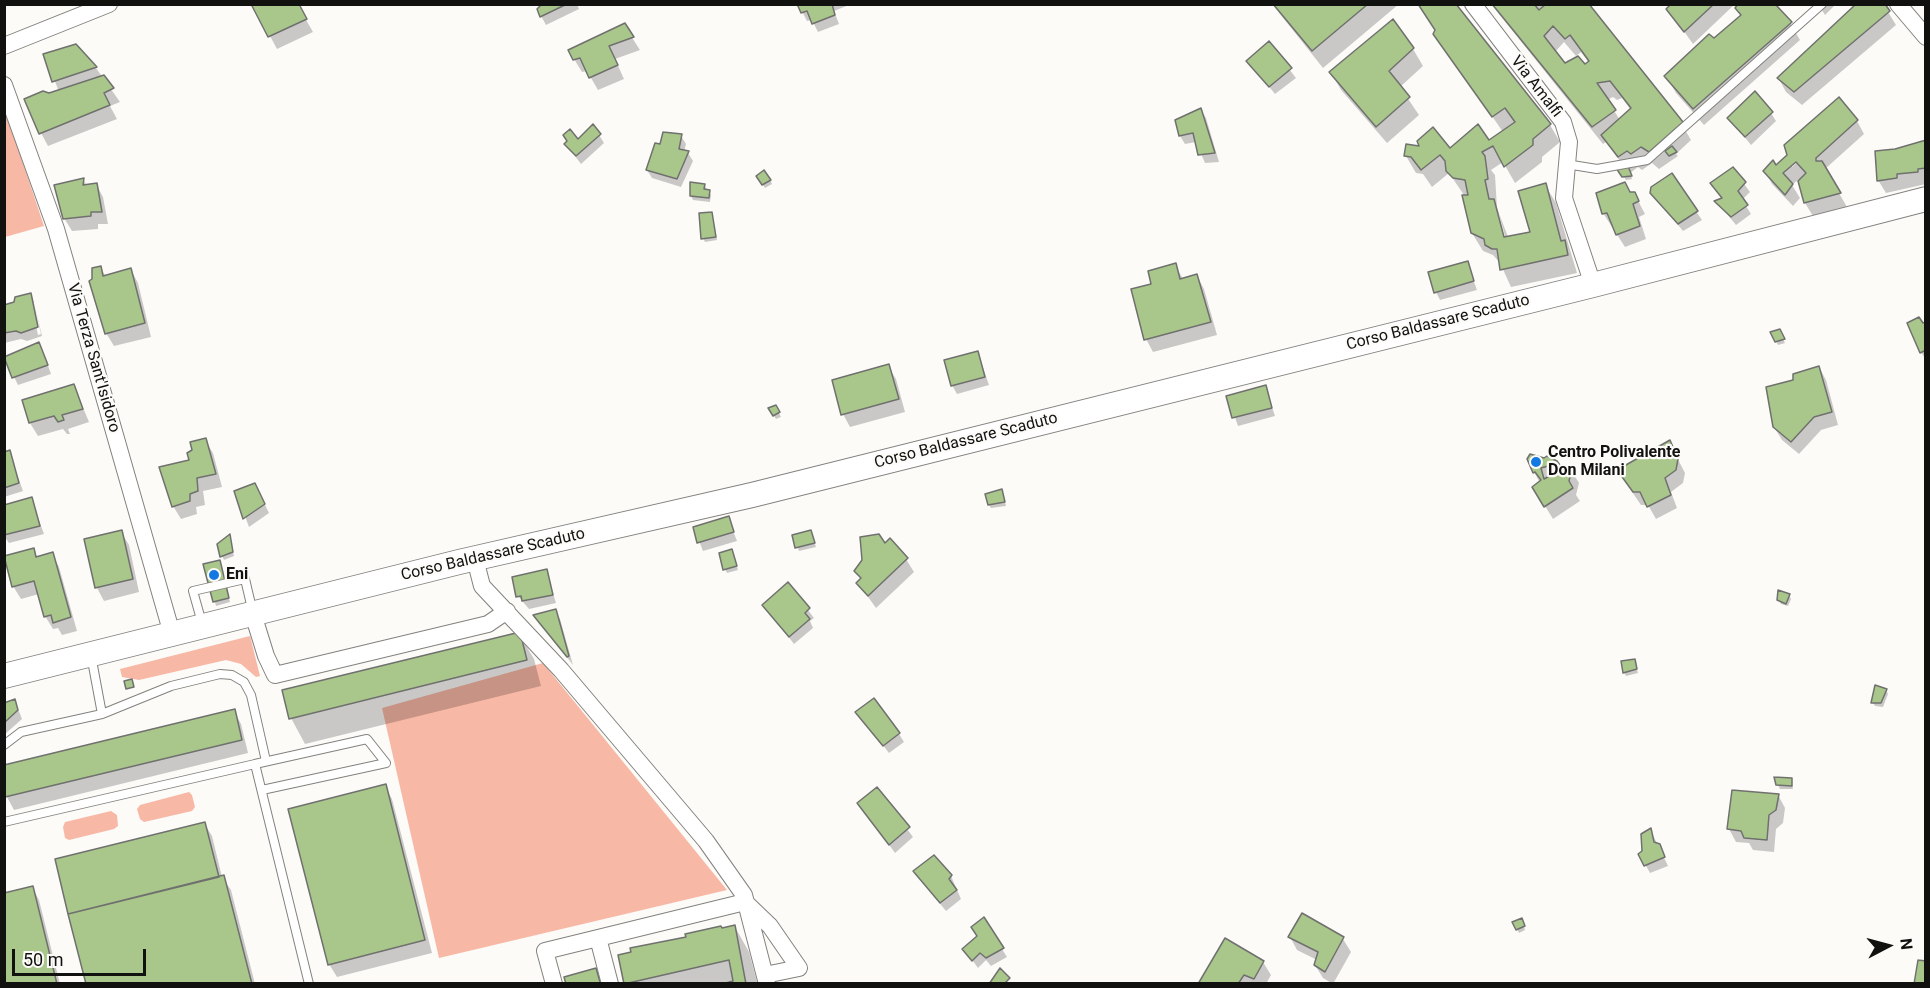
<!DOCTYPE html>
<style>
body{margin:0}
#map{position:relative;width:1930px;height:988px;overflow:hidden;background:#fcfbf8;font-family:Roboto,sans-serif}
canvas{display:block}
.frame{position:absolute;inset:0;border:6px solid #111110;pointer-events:none}
.north{position:absolute;left:1858px;top:916px;width:60px;height:60px;-webkit-text-stroke:4px #fcfbf8;paint-order:stroke;rotate:84deg;font-size:16px;font-weight:700;line-height:24px;text-align:center;color:#111110}
.north::after{content:'';display:block;margin:auto;width:21px;height:27px;background:#111110;clip-path:polygon(50% 0,100% 100%,50% 72%,0 100%)}
.scale{position:absolute;left:12px;top:949px;width:134px;height:27px;box-sizing:border-box;border:3px solid #111110;border-top:0;padding-left:8px;font-size:18px;line-height:21px;white-space:nowrap;color:#111110;-webkit-text-stroke:4px #fcfbf8;paint-order:stroke}
</style>
<div id="map">
<canvas width="1930" height="988"></canvas>
<div class="frame"></div>
<div class="north">N</div>
<div class="scale">50 m</div>
</div>
<script>
const g = document.querySelector('canvas').getContext('2d');
g.lineJoin = 'round';
function fillPath(path, color) {
  g.fillStyle = color;
  g.fill(path, 'evenodd');
}
function shape(rows) {
  const path = new Path2D();
  for (const r of rows) {
    path.moveTo(r[0], r[1]);
    for (let i = 2; i < r.length; i += 2) path.lineTo(r[i], r[i + 1]);
  }
  return path;
}
function stroke(path, color, width, dash) {
  g.strokeStyle = color;
  g.lineWidth = width;
  g.lineCap = dash ? 'butt' : 'round';
  g.setLineDash(dash || []);
  g.stroke(path);
}
function drawText(font, color, halo, rows, align = 'center') {
  g.font = font + ' Roboto,sans-serif';
  g.lineWidth = 4.5;
  g.setLineDash([]);
  g.textBaseline = 'middle';
  g.strokeStyle = halo;
  g.fillStyle = color;
  for (const [text, x, y, turn = 0] of rows) {
    g.save();
    g.translate(x, y);
    g.rotate((+turn || 0) * Math.PI / 180);
    g.textAlign = isNaN(turn) ? turn : align;
    if (halo) g.strokeText(text, 0, 0);
    g.fillText(text, 0, 0);
    g.restore();
  }
}
const green = shape([
 [4,106,44,226,5,237,4,237],
 [250,636,260,676,256,677,241,664,226,660,139,680,122,677,120,669],
 [543,663,727,890,439,958,382,708],
 [189,792,192,795,195,807,192,811,144,822,140,819,137,809,140,805],
 [111,811,117,815,118,826,114,829,69,840,65,838,63,827,65,822]
]);
const shadow = shape([
 [297,4,313,32,277,49,270,36],
 [544,4,577,4,579,9,546,25,541,16],
 [798,4,849,4,849,5,834,11,839,24,818,32,812,20,807,21],
 [1272,4,1399,4,1323,68],
 [1491,4,1587,4,1681,123,1691,140,1676,154,1678,156,1659,169,1652,163,1642,170,1638,167,1630,173,1632,179,1626,180,1619,169,1625,168,1606,142,1603,144],
 [1564,42,1576,56,1581,52,1589,63,1585,67,1564,65,1555,52],
 [1613,97,1617,100,1622,98,1631,110,1620,120,1607,100],
 [1673,4,1735,4,1693,44,1668,9],
 [1818,4,1836,4,1825,15],
 [1736,8,1790,23,1800,40,1704,125,1676,93,1666,76,1741,16],
 [1888,12,1896,25,1802,105,1786,92,1779,79],
 [624,25,640,50,615,59,624,79,598,90,587,71,582,72,574,59],
 [1435,34,1550,125,1560,142,1542,157,1542,162,1515,183,1503,162,1491,170,1495,175,1497,208,1508,237,1531,233,1545,185,1556,203,1577,273,1511,287,1500,263,1493,255,1483,251,1472,233,1464,195,1449,173,1432,187,1423,174,1416,173,1406,156,1489,142,1503,132],
 [1495,210,1499,214,1507,243,1504,244],
 [1269,43,1296,78,1275,94,1248,61],
 [75,46,96,68,120,102,110,106,117,119,48,146,41,133,49,95,59,92,45,55],
 [1413,49,1423,66,1400,87,1419,115,1387,143,1341,90,1331,72],
 [1201,110,1206,118,1219,162,1205,163,1196,142,1185,144,1180,136],
 [1771,113,1776,121,1751,145,1729,118],
 [1857,121,1864,134,1825,169,1847,207,1813,216,1805,203,1799,179,1792,185,1800,198,1793,206,1772,184,1765,171,1776,167],
 [1802,158,1792,167,1792,163],
 [599,135,604,143,581,164,566,144],
 [681,136,686,144,684,152,688,153,693,161,681,187,652,178,647,170,661,146],
 [1926,141,1926,184,1886,193,1878,180],
 [1733,169,1750,192,1742,200,1751,214,1736,225,1717,202,1723,199],
 [1671,175,1702,220,1683,231,1652,193],
 [758,177,770,180,772,184,765,188],
 [83,179,87,186,96,184,103,197,108,224,98,224,98,229,72,231,64,218],
 [704,185,711,195,710,202,693,200,691,196],
 [1629,193,1634,193,1645,214,1639,217,1646,239,1625,247,1603,213],
 [712,214,717,240,705,242,703,238],
 [1467,263,1477,290,1440,300,1436,292],
 [1175,265,1183,279,1197,276,1204,289,1217,335,1153,352,1146,339,1153,285],
 [101,268,106,277,131,270,138,283,151,337,114,346,106,333],
 [30,295,34,302,31,302,38,335,41,334,34,302,42,336,27,341,21,339,4,343,4,306],
 [1926,323,1926,360,1921,352,1922,325],
 [1779,331,1785,343,1778,345,1772,333],
 [43,352,51,374,18,385,14,377],
 [978,353,989,385,957,394,952,385],
 [888,366,896,379,905,412,850,427,843,414],
 [1819,367,1826,380,1838,425,1821,430,1799,454,1782,440,1774,427,1794,381],
 [74,386,89,422,68,429,70,434,67,434,63,429,38,436,30,423],
 [1265,387,1275,416,1238,426,1228,397],
 [776,407,781,417,776,419,770,409],
 [205,440,213,453,222,487,203,491,205,505,196,507,197,514,181,519,173,506,191,461],
 [1669,442,1685,473,1683,483,1671,492,1677,508,1656,519,1648,505,1641,505,1626,483],
 [9,452,23,491,4,497,4,454],
 [1544,460,1561,470,1571,470,1579,483,1576,495,1580,501,1553,519,1534,488,1540,483,1534,472],
 [236,492,259,493,269,513,249,527],
 [1003,495,1006,506,991,508,989,505],
 [31,499,44,534,9,543,4,536,4,506],
 [728,518,737,541,703,551,694,528],
 [121,532,129,545,139,592,104,601,97,588],
 [811,532,816,547,799,551,793,536],
 [229,536,234,556,224,560,222,556],
 [884,545,906,559,914,572,876,608,858,583,861,580,856,571],
 [33,549,38,558,52,554,59,567,77,631,62,635,58,628,53,629,45,616,39,594,21,599,13,586],
 [732,551,738,570,727,573,725,569],
 [205,565,221,566,230,602,216,606],
 [546,571,556,603,529,609,518,596],
 [788,584,814,618,810,621,813,628,794,644,764,605],
 [1789,595,1791,599,1788,606,1781,604,1779,600],
 [555,611,560,619,573,665,535,616],
 [519,634,534,659,541,686,305,744,291,718],
 [1634,660,1638,673,1626,676,1624,672],
 [1886,690,1888,694,1883,707,1875,706,1873,703],
 [15,701,22,719,4,735,4,704],
 [234,711,241,724,248,753,14,810,7,797,4,767],
 [857,712,899,734,904,742,889,753],
 [1791,779,1793,789,1780,789,1778,785],
 [385,786,392,799,432,953,337,977,329,964],
 [877,789,913,837,895,853,859,803],
 [1778,795,1785,808,1783,823,1776,829,1774,852,1753,850,1749,843,1736,842,1729,829],
 [204,823,212,836,222,877,231,890,255,984,87,984],
 [1651,831,1668,866,1650,873,1640,855],
 [951,876,961,899,946,911,920,879],
 [32,887,39,900,60,984,4,984],
 [1514,923,1523,924,1525,930,1519,933],
 [735,927,749,952,757,982,626,984,722,930],
 [978,937,1002,949,1007,957,991,966,986,960,978,968,964,949],
 [1290,937,1343,939,1351,952,1333,984,1323,978,1315,965,1317,960,1297,950],
 [1263,962,1271,975,1266,984,1200,984]
]);
const building = shape([
 [251,4,299,4,307,19,268,37,251,4],
 [542,4,567,4,540,17,537,9,542,4],
 [797,4,832,4,835,15,812,24,807,11,801,13,797,4],
 [1273,4,1314,5,1368,4,1312,51,1273,4],
 [1418,4,1456,4,1551,124,1533,139,1533,145,1504,167,1493,146,1482,152,1485,156,1488,179,1485,180,1489,199,1494,199,1504,237,1530,232,1518,191,1546,183,1561,241,1565,240,1568,255,1500,270,1497,249,1492,249,1485,245,1484,239,1471,233,1462,195,1468,195,1465,180,1453,178,1446,171,1445,161,1440,155,1421,170,1411,157,1404,156,1406,144,1419,146,1417,141,1433,127,1450,148,1478,124,1489,140,1515,122,1505,108,1492,117,1433,34,1435,30,1418,4],
 [1492,4,1534,4,1539,10,1546,4,1589,4,1683,122,1649,152,1641,147,1631,154,1627,151,1618,157,1601,135,1631,108,1610,81,1597,83,1616,110,1592,127,1492,4],
 [1553,26,1565,39,1570,35,1589,61,1585,64,1578,56,1565,63,1544,36,1553,26],
 [1671,4,1714,4,1684,32,1666,9,1671,4],
 [1738,4,1775,4,1792,22,1693,109,1664,76,1709,34,1714,38,1741,15,1735,8,1738,4],
 [1856,4,1885,4,1890,11,1794,92,1777,78,1856,4],
 [1393,19,1414,48,1389,71,1410,97,1376,127,1329,72,1393,19],
 [625,23,634,37,609,46,618,65,589,78,580,58,573,60,568,50,625,23],
 [1269,41,1292,68,1269,87,1246,61,1269,41],
 [76,44,97,67,52,82,43,54,76,44],
 [104,75,114,88,104,93,110,105,39,134,24,99,43,91,49,93,104,75],
 [1755,91,1773,112,1745,137,1727,118,1755,91],
 [1839,97,1858,120,1816,158,1816,161,1822,161,1841,193,1804,203,1798,181,1806,173,1796,162,1783,173,1793,184,1785,195,1763,171,1773,160,1776,165,1787,155,1784,145,1839,97],
 [1201,108,1215,153,1198,155,1193,133,1179,136,1175,120,1201,108],
 [593,124,601,134,576,156,564,144,567,141,563,135,570,129,578,139,593,124],
 [663,132,682,134,679,149,689,151,677,179,646,170,655,143,660,144,663,132],
 [1926,140,1926,168,1918,169,1918,172,1897,174,1897,178,1877,181,1875,151,1895,149,1926,140],
 [1672,146,1677,152,1669,156,1665,151,1672,146],
 [1628,166,1632,176,1622,177,1616,168,1628,166],
 [1733,167,1746,182,1738,191,1748,205,1731,217,1714,201,1722,198,1710,183,1733,167],
 [764,170,771,180,762,185,756,176,764,170],
 [1672,173,1698,211,1678,224,1650,193,1651,187,1672,173],
 [84,178,83,185,97,183,102,212,91,212,91,216,63,219,54,185,84,178],
 [690,182,705,184,704,189,710,190,709,198,690,196,690,182],
 [1625,182,1630,192,1635,192,1639,201,1633,204,1640,226,1616,235,1607,213,1602,214,1596,193,1625,182],
 [712,212,716,237,701,239,699,213,712,212],
 [1468,261,1474,281,1434,293,1428,272,1468,261],
 [1176,263,1180,279,1197,274,1211,322,1144,340,1131,289,1151,284,1148,271,1176,263],
 [101,266,103,276,131,268,145,323,105,334,89,281,92,279,92,268,101,266],
 [31,293,38,327,21,333,16,331,4,333,4,305,14,302,15,297,31,293],
 [1919,317,1923,323,1926,321,1926,350,1920,353,1907,323,1919,317],
 [1780,329,1785,339,1775,342,1770,332,1780,329],
 [39,342,48,365,12,378,4,357,39,342],
 [978,351,985,377,951,386,944,360,978,351],
 [889,364,899,399,841,415,832,380,889,364],
 [1819,366,1832,412,1814,417,1791,442,1773,427,1766,387,1793,380,1793,374,1819,366],
 [74,384,83,409,62,415,64,420,58,422,54,416,29,423,22,400,74,384],
 [1266,385,1272,408,1232,418,1226,396,1266,385],
 [776,405,780,412,773,416,768,408,776,405],
 [206,438,216,474,197,478,198,491,190,494,190,501,172,507,159,467,189,460,187,453,192,450,190,442,206,438],
 [1670,440,1678,459,1676,470,1665,478,1671,495,1647,507,1640,492,1633,492,1617,470,1670,440],
 [10,450,19,483,4,488,4,452,10,450],
 [1530,454,1544,458,1547,456,1557,461,1562,468,1566,466,1572,469,1569,481,1573,488,1544,507,1532,487,1541,480,1535,472,1533,473,1527,459,1530,454],
 [1552,465,1555,473,1544,479,1541,468,1552,465],
 [255,483,265,504,243,519,234,491,255,483],
 [1002,489,1005,502,988,505,985,494,1002,489],
 [32,497,40,526,4,535,4,505,32,497],
 [729,516,734,532,697,543,693,527,729,516],
 [122,530,133,579,95,588,84,539,122,530],
 [811,530,815,543,795,548,792,535,811,530],
 [230,534,233,552,220,557,217,544,230,534],
 [879,534,885,543,890,538,908,558,868,596,856,583,861,578,854,571,862,560,860,537,879,534],
 [34,548,36,557,53,552,71,617,53,623,51,615,44,617,34,581,12,587,4,556,34,548],
 [732,549,737,566,723,570,719,553,732,549],
 [220,560,229,598,213,602,203,564,220,560],
 [547,569,553,595,522,601,521,596,516,597,512,577,547,569],
 [788,582,810,608,805,613,810,619,789,637,762,605,788,582],
 [1778,590,1790,594,1786,604,1777,600,1778,590],
 [556,609,569,656,567,657,533,615,556,609],
 [520,632,527,660,289,719,282,690,520,632],
 [1635,659,1637,669,1623,673,1621,661,1635,659],
 [132,679,134,687,126,689,124,681,132,679],
 [1875,685,1887,689,1881,703,1871,703,1875,685],
 [874,698,900,733,883,746,855,712,874,698],
 [15,699,18,710,4,723,4,703,15,699],
 [235,709,242,740,5,797,4,765,235,709],
 [1774,777,1792,778,1792,786,1776,785,1774,777],
 [386,784,425,940,328,965,288,809,386,784],
 [877,787,910,827,889,845,857,803,877,787],
 [1732,790,1779,794,1776,810,1769,815,1767,840,1744,838,1741,831,1727,829,1732,790],
 [205,822,219,877,68,914,55,859,205,822],
 [1651,828,1654,842,1660,844,1665,857,1644,866,1638,854,1642,851,1641,834,1651,828],
 [934,855,952,875,949,879,957,890,940,903,913,871,934,855],
 [224,875,252,984,86,984,68,914,224,875],
 [33,886,57,984,4,984,4,893,33,886],
 [1302,913,1344,937,1325,972,1314,965,1318,952,1288,937,1302,913],
 [984,917,1004,948,986,958,980,953,972,961,962,949,977,936,971,927,984,917],
 [1522,918,1525,926,1516,930,1512,922,1522,918],
 [735,925,746,984,722,984,733,981,729,960,624,984,618,955,631,952,630,948,686,937,685,934,721,926,722,928,735,925],
 [1225,938,1264,961,1254,979,1244,975,1238,984,1198,984,1225,938],
 [1918,960,1926,961,1926,984,1914,984,1918,960],
 [596,968,600,982,603,981,604,984,566,984,564,977,596,968],
 [1000,968,1010,978,1004,984,989,984,1000,968]
]);
const lane = shape([
 [1566,164,1597,169,1647,160,1822,4],
 [202,623,193,591,245,579,253,613],
 [102,714,171,686,220,674,232,675,244,682,251,695,266,761],
 [4,745,21,732,102,714,91,655],
 [262,790,386,763,367,739,255,764,309,984],
 [4,822,255,764]
]);
const street = shape([
 [1473,4,1563,122,1569,142,1564,198,1593,285],
 [1898,4,1926,37],
 [4,46,109,4],
 [4,85,56,229,172,634],
 [475,559,482,586,561,670,706,841,744,895,767,984],
 [253,614,266,656,275,675,488,624,507,611],
 [598,938,610,984],
 [554,984,545,951,745,902,770,926,799,968,765,975]
]);
const secondary = shape([
 [4,676,459,562,752,495,1593,285,1926,199]
]);
const markers = [
 [1536,462,6,"#1379e2"],
 [214,575,6,"#1379e2"]
];
const streetNames = [
 ["Via Amalfi",1536,87,52],
 ["Corso Baldassare Scaduto",1438,323,-14],
 ["Via Terza Sant'Isidoro",93,358,74],
 ["Corso Baldassare Scaduto",966,441,-14],
 ["Corso Baldassare Scaduto",493,555,-13]
];
const poiNames = [
 ["Centro Polivalente",1548,453],
 ["Don Milani",1548,471],
 ["Eni",226,575]
];
fillPath(green, '#f8b8a6');
fillPath(shadow, '#0003');
fillPath(building, '#a9c78b');
stroke(building, '#70716f', 1.5);
stroke(lane, '#83827f', 10);
stroke(street, '#83827f', 18);
stroke(secondary, '#83827f', 26);
stroke(lane, '#fff', 8);
stroke(street, '#fff', 16);
stroke(secondary, '#fff', 24);
for (const [x, y, r, color] of markers) {
  const dot = new Path2D();
  dot.arc(x, y, r, 0, 2 * Math.PI);
  g.fillStyle = color;
  g.fill(dot);
  stroke(dot, '#fcfbf8', 2);
}
drawText('16px', '#111110', '#fcfbf8', streetNames);
drawText('bold 16px', '#111110', '#fcfbf8', poiNames, 'left');
</script>
